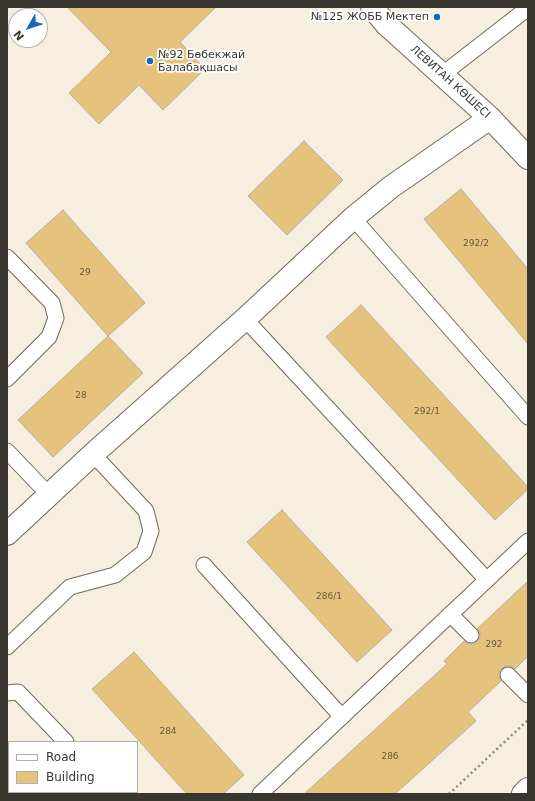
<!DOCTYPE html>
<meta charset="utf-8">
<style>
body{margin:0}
#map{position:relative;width:535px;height:801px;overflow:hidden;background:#f6eede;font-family:"DejaVu Sans",sans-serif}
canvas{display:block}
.frame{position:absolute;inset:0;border:8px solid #393630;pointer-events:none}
.legend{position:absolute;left:8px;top:741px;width:130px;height:52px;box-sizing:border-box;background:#fff;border:1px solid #b0afac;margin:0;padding:5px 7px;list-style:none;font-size:12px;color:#393630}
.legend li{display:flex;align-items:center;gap:8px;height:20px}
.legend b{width:20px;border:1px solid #b0afac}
.north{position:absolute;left:8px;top:8px;width:40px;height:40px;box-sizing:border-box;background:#fff;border:1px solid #b0afac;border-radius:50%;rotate:231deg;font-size:11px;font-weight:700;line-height:16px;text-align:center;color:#393630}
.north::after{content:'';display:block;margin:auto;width:14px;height:18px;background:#156bb9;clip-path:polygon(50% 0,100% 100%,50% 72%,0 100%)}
</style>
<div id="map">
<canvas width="535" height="801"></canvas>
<div class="frame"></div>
<ul class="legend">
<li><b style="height:5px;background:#fff"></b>Road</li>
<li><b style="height:11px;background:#e5c37c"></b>Building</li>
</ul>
<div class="north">N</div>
</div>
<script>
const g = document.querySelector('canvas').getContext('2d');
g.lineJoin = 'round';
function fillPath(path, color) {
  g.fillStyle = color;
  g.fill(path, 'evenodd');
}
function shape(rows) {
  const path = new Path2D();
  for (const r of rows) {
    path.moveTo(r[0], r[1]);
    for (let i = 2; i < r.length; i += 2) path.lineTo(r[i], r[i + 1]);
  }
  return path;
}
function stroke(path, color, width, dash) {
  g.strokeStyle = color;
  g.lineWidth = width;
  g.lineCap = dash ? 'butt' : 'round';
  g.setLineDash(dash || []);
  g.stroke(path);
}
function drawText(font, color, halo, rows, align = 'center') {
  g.font = font + ' "DejaVu Sans",sans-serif';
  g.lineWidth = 3.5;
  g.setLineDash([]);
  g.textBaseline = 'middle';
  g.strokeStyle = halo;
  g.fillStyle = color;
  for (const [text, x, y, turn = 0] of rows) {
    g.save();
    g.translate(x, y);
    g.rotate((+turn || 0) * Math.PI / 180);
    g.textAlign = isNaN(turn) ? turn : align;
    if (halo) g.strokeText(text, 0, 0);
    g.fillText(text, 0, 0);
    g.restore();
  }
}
const building = shape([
 [67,7,216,7,180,42,205,69,163,110,139,85,99,124,69,93,111,52,67,7],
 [304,141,343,180,287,235,248,196,304,141],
 [461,189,528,269,528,344,424,219,461,189],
 [63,210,145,303,108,336,26,243,63,210],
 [361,305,528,487,528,489,495,520,326,337,361,305],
 [108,336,143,373,53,457,18,420,108,336],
 [282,510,392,630,357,662,247,542,282,510],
 [528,581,528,656,515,669,511,666,506,666,501,669,499,672,499,677,501,681,468,712,476,721,395,794,304,794,447,664,444,661,464,641,469,644,474,644,477,642,480,637,480,632,477,629,528,581],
 [134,652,244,775,223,794,187,794,92,689,134,652]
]);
const path = shape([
 [7,761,9,763],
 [36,792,38,794],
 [449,794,528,720]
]);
const lane = shape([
 [443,74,528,8],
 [353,218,528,417],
 [7,257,52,303,56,318,49,337,7,379],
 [245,319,487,580],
 [7,451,49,495],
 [204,565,342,717],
 [450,614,471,635],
 [7,647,70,587,115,575,144,552,151,531,146,511,93,454],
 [508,675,528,695],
 [7,693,18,692,66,742],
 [114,792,115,794],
 [260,794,528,541]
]);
const street = shape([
 [7,534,93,454,245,319,353,218,391,187,490,118]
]);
const secondary = shape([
 [372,7,386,24,490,118,528,158],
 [523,794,528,789]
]);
const markers = [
 [437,17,4,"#156bb9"],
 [150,61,4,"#156bb9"]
];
const numberNames = [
 ["292/2",476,244],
 ["29",85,273],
 ["28",81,396],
 ["292/1",427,412],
 ["286/1",329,597],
 ["292",494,645],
 ["284",168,732],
 ["286",390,757]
];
const poiNames = [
 ["№125 ЖОББ Мектеп",429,17],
 ["№92 Бөбекжай",158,55,"left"],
 ["Балабақшасы",158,68,"left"]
];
const streetNames = [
 ["ЛЕВИТАН КӨШЕСІ",450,82,42]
];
fillPath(building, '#e5c37c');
stroke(building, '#b6af9f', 1);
stroke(lane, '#716a5c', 17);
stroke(street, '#716a5c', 24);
stroke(secondary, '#716a5c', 24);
stroke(path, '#8f8a7f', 2.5, [2, 3]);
stroke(lane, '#fff', 15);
stroke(street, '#fff', 22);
stroke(secondary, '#fff', 22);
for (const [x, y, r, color] of markers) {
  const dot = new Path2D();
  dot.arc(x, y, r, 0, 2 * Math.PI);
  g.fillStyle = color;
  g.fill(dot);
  stroke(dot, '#fff', 1.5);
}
drawText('9px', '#645943', null, numberNames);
drawText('11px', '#393630', '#fff', poiNames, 'right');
drawText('11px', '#393630', '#fff', streetNames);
</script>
